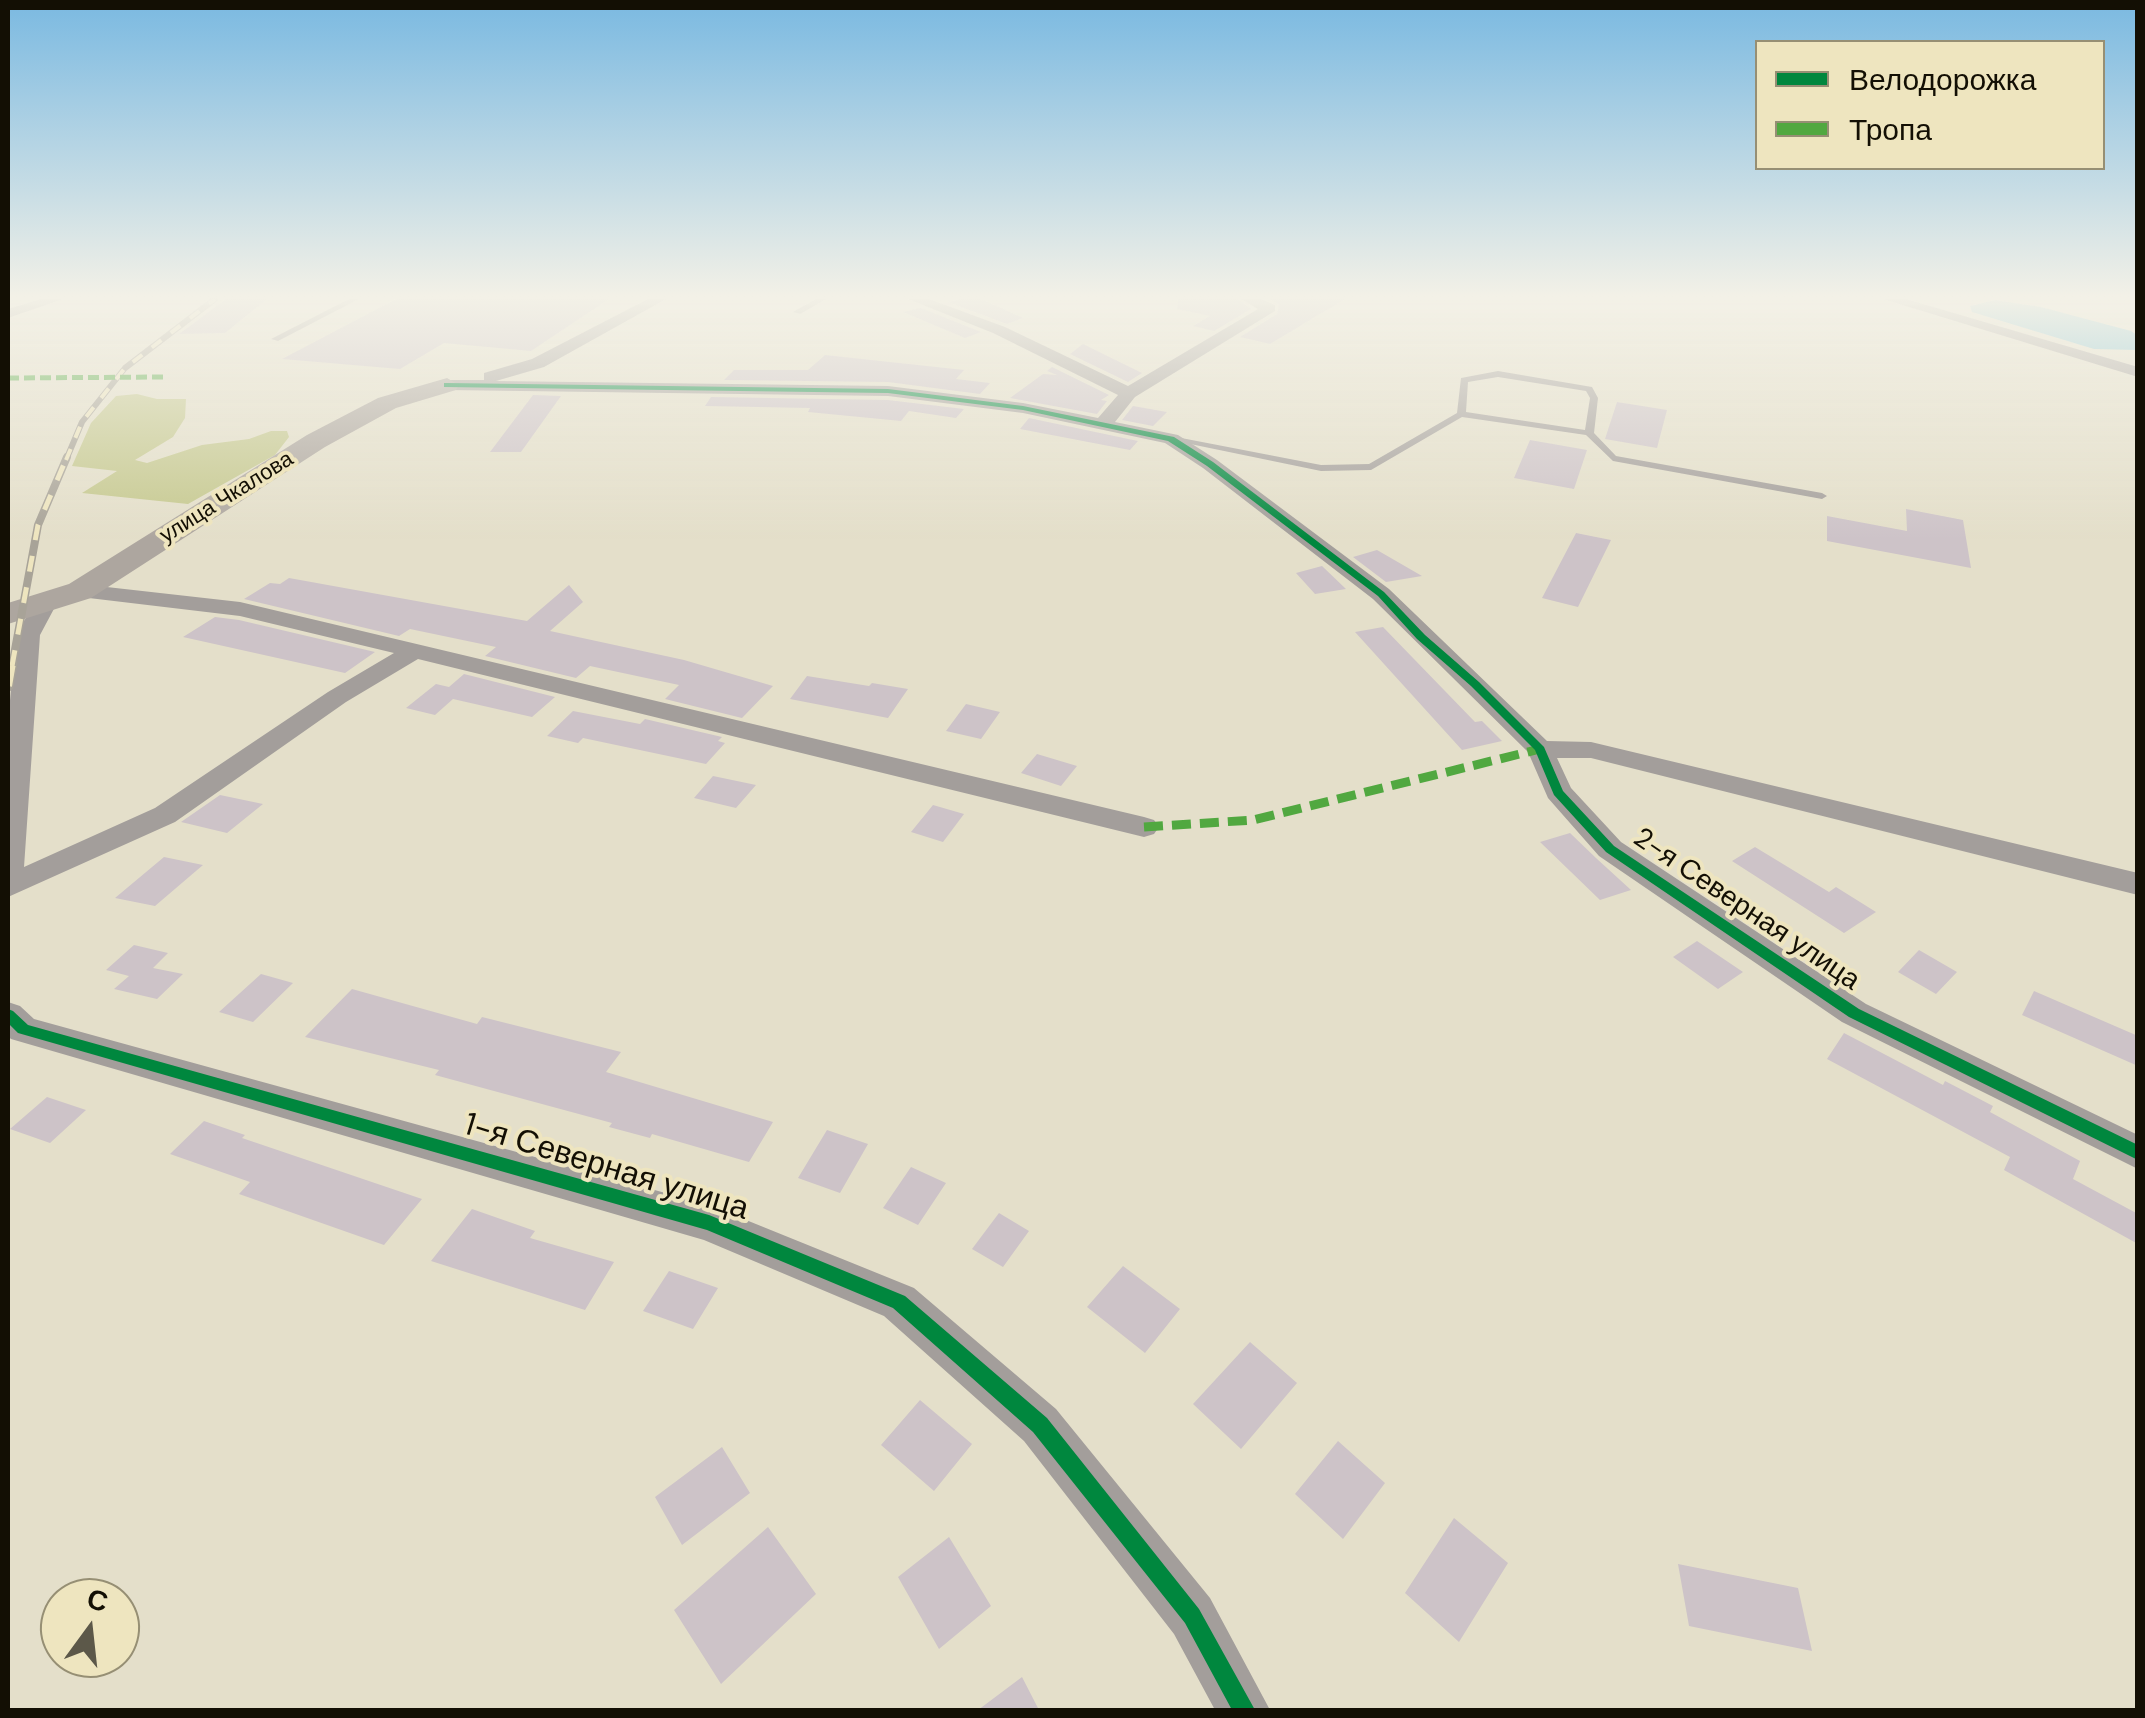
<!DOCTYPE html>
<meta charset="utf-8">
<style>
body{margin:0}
#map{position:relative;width:2145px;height:1718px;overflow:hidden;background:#e4dfca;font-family:"DM Sans",sans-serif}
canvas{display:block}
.frame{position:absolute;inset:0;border:10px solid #130f04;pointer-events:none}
.legend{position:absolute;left:1755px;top:40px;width:350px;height:130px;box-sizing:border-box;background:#eee5bf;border:2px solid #968f74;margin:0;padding:12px 18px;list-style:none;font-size:30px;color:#130f04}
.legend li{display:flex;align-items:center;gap:20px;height:50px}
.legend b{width:50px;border:2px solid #968f74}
.north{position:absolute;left:40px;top:1578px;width:100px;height:100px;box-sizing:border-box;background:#eee5bf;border:2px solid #968f74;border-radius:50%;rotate:15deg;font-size:28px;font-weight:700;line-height:40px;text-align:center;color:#130f04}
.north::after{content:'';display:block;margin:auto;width:35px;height:45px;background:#5c5849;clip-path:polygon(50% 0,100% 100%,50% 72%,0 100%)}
</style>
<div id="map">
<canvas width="2145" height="1718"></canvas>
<div class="frame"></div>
<ul class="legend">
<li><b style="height:12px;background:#00873e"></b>Велодорожка</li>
<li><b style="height:12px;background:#51a840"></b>Тропа</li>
</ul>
<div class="north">С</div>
</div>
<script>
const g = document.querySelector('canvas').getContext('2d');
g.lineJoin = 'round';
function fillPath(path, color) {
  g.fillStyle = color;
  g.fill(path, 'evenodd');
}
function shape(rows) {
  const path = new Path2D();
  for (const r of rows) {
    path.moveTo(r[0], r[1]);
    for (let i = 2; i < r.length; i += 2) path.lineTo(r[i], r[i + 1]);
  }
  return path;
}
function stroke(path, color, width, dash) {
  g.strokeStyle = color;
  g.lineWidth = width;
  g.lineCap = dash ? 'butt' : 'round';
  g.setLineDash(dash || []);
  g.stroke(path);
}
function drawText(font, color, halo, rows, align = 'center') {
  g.font = font + ' "DM Sans",sans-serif';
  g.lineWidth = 8;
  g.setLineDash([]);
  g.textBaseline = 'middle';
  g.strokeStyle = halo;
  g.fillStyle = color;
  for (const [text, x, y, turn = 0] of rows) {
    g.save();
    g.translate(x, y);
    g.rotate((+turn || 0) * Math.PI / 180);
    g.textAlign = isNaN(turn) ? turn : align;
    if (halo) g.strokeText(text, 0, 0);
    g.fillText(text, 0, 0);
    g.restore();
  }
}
const forest = shape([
 [137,394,157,399,186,399,185,418,173,437,135,460,147,463,202,445,249,439,271,431,287,431,289,437,275,455,188,504,82,493,117,471,72,466,91,423,116,396]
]);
const water = shape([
 [1995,300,2041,307,2131,331,2137,335,2137,350,2094,349,1972,312,1970,306]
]);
const building = shape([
 [226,299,267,299,225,333,179,334],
 [396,299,609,299,531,351,444,343,400,369,282,359],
 [960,299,981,299,1023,318,1007,324,948,302],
 [1178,299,1238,299,1251,309,1214,331,1193,326,1210,316,1177,309],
 [1270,299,1345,299,1270,344,1240,337,1277,314,1279,305],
 [921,308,981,332,965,338,903,312],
 [1083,344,1142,373,1128,382,1070,354],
 [825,355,964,370,956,379,990,383,980,394,888,382,724,380,734,370,808,370],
 [1052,367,1109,395,1101,400,1107,401,1097,414,1010,398,1043,374,1057,375,1047,371],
 [533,395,561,396,521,452,490,452],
 [711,397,888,400,964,409,956,418,909,411,901,421,808,412,810,408,705,406],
 [1617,402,1667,410,1657,448,1605,439],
 [1133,406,1167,412,1153,426,1122,420],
 [1029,418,1138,441,1130,450,1020,429],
 [1530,440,1587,450,1574,489,1514,478],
 [1906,509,1963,520,1971,568,1827,541,1827,516,1907,531],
 [1576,533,1611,540,1578,607,1542,598],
 [1377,550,1422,576,1386,582,1353,557],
 [1322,566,1346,589,1315,594,1296,573],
 [289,578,527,621,569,585,583,602,550,631,684,660,773,686,742,718,665,699,679,685,590,666,576,678,485,656,496,647,410,629,399,636,244,599,270,583,280,584],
 [215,617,239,620,375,652,345,673,183,637],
 [1383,627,1475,722,1482,721,1502,741,1462,750,1355,632],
 [464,674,555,697,532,717,453,699,435,715,406,708,436,684,449,687],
 [807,676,869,686,872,683,908,689,888,718,790,699],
 [966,704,1000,712,981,739,946,731],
 [573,711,640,724,645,719,722,737,718,741,725,743,706,764,583,738,578,743,547,736],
 [1037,754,1077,766,1061,786,1021,773],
 [713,776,756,785,736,808,694,798],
 [220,795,263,804,227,833,181,822],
 [933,805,964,814,943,842,911,832],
 [1570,833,1596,858,1631,890,1600,900,1540,842],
 [1755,847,1829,892,1836,887,1876,912,1844,933,1732,861],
 [164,857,203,865,155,906,115,898],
 [1697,941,1743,972,1718,989,1673,957],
 [134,945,168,953,153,968,183,974,157,999,114,989,129,976,106,970],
 [1919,950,1957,972,1936,994,1898,972],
 [261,974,293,983,253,1022,219,1012],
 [352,989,477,1024,482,1017,621,1052,606,1072,773,1122,749,1162,652,1134,650,1138,609,1127,612,1123,435,1075,439,1070,305,1037],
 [2034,991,2138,1036,2138,1066,2022,1015],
 [1844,1033,1943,1085,1945,1081,1993,1106,1990,1112,2080,1161,2073,1179,2138,1214,2138,1244,2004,1170,2010,1157,1827,1059],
 [47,1097,86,1110,50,1143,10,1129],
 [204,1121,245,1135,242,1138,422,1199,384,1245,239,1194,250,1182,170,1154],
 [827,1130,868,1144,840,1193,798,1178],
 [911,1167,946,1183,918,1225,883,1208],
 [472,1209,535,1231,530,1238,614,1262,585,1310,431,1261],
 [999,1213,1029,1231,1003,1267,972,1249],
 [1123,1266,1180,1309,1145,1353,1087,1307],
 [669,1271,718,1288,693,1329,643,1311],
 [1250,1342,1297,1383,1241,1449,1193,1404],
 [920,1400,972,1444,934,1491,881,1445],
 [1338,1441,1385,1483,1343,1539,1295,1494],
 [722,1447,750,1493,682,1545,655,1497],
 [1454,1518,1508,1563,1459,1642,1405,1593],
 [768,1527,816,1594,721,1684,674,1610],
 [949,1537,991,1606,939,1649,898,1577],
 [1678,1564,1798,1588,1812,1651,1689,1626],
 [1022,1677,1039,1710,978,1710]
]);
const lane = shape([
 [349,299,359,299,278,341,271,339,349,299],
 [816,299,826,299,800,314,793,312,816,299],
 [1498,371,1592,387,1598,398,1594,433,1616,456,1822,493,1827,496,1822,499,1613,461,1586,435,1462,417,1371,470,1321,471,1166,439,1171,436,1321,465,1369,464,1457,413,1461,378,1498,371],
 [1498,377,1586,391,1590,398,1585,430,1466,412,1468,382,1498,377]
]);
const street = shape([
 [41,299,63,299,8,318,8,309,41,299],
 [648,299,666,299,544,367,496,381,888,386,1023,403,1098,418,1118,395,993,333,908,299,929,299,1005,327,1128,386,1258,309,1241,299,1261,299,1275,305,1275,311,1135,397,1115,422,1178,435,1217,460,1389,589,1547,741,1591,742,2138,873,2138,895,1591,758,1557,758,1571,788,1621,842,1866,1004,2138,1135,2138,1169,1842,1022,1599,856,1548,798,1528,752,1373,599,1203,468,1165,443,1023,413,888,396,447,390,438,385,447,380,484,380,484,373,532,359,648,299],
 [1883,299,1906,299,2138,367,2138,377,1883,299],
 [80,584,240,602,1144,817,1154,820,1159,827,1154,834,1144,837,418,659,346,702,175,822,8,897,8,722,16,635,36,600,44,598,56,605,40,635,24,867,155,808,328,692,394,653,240,616,72,596,69,591,72,586,80,584],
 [8,1002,20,1006,34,1019,709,1205,914,1288,1056,1409,1210,1598,1270,1710,1215,1710,1174,1634,1024,1441,884,1316,704,1240,11,1039,8,1036,8,1002]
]);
const secondary = shape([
 [447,378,459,385,456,390,396,408,325,447,91,598,8,624,8,603,69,584,307,435,378,398,447,378]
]);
const railFar2 = shape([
 [66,460,82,422,125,368,215,299]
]);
const railFar1 = shape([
 [12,666,38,525,67,457]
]);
const rail = shape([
 [8,686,12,663]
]);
const quietFar1 = shape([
 [8,378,164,377]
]);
const quiet = shape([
 [1144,827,1253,820,1540,749]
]);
const cycleway = shape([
 [447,383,888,389,1023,406,1174,437,1213,462,1384,592,1425,635,1479,682,1544,747,1563,791,1614,846,1859,1009,2138,1145,2138,1160,1849,1017,1606,852,1554,795,1535,750,1471,686,1417,639,1378,596,1207,466,1168,441,1023,410,888,393,444,387,444,383,447,383],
 [8,1009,13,1011,28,1025,709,1215,905,1296,1047,1418,1199,1609,1255,1710,1232,1710,1185,1623,1033,1432,893,1308,707,1230,18,1033,8,1023,8,1009]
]);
const farStreetnames = [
 ["улица Чкалова",227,498,-32]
];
const streetNames = [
 ["2-я Северная улица",1746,910,34]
];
const nearStreetnames = [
 ["1-я Северная улица",606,1168,17]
];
fillPath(forest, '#c5c88e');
fillPath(water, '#75c1d7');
fillPath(building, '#cdc3c8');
fillPath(lane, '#a39e9b');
fillPath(street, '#a39e9b');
fillPath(secondary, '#ada69f');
stroke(railFar2, '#a8a398', 6);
stroke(railFar1, '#a8a398', 8);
stroke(rail, '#a8a398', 11);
stroke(railFar2, '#eee5bf', 4, [12]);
stroke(railFar1, '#eee5bf', 5, [16]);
stroke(rail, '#eee5bf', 8, [21]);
stroke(quietFar1, '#51a840', 5, [11, 5]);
stroke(quiet, '#51a840', 9, [19, 9]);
fillPath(cycleway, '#00873e');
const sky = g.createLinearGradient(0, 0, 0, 539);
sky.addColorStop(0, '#7ab9e1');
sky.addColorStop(0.55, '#f3f1e7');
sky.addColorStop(1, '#f3f1e700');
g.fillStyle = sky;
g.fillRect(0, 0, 2145, 539);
drawText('22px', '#130f04', '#eee5bf', farStreetnames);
drawText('28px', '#130f04', '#eee5bf', streetNames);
drawText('32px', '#130f04', '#eee5bf', nearStreetnames);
</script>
